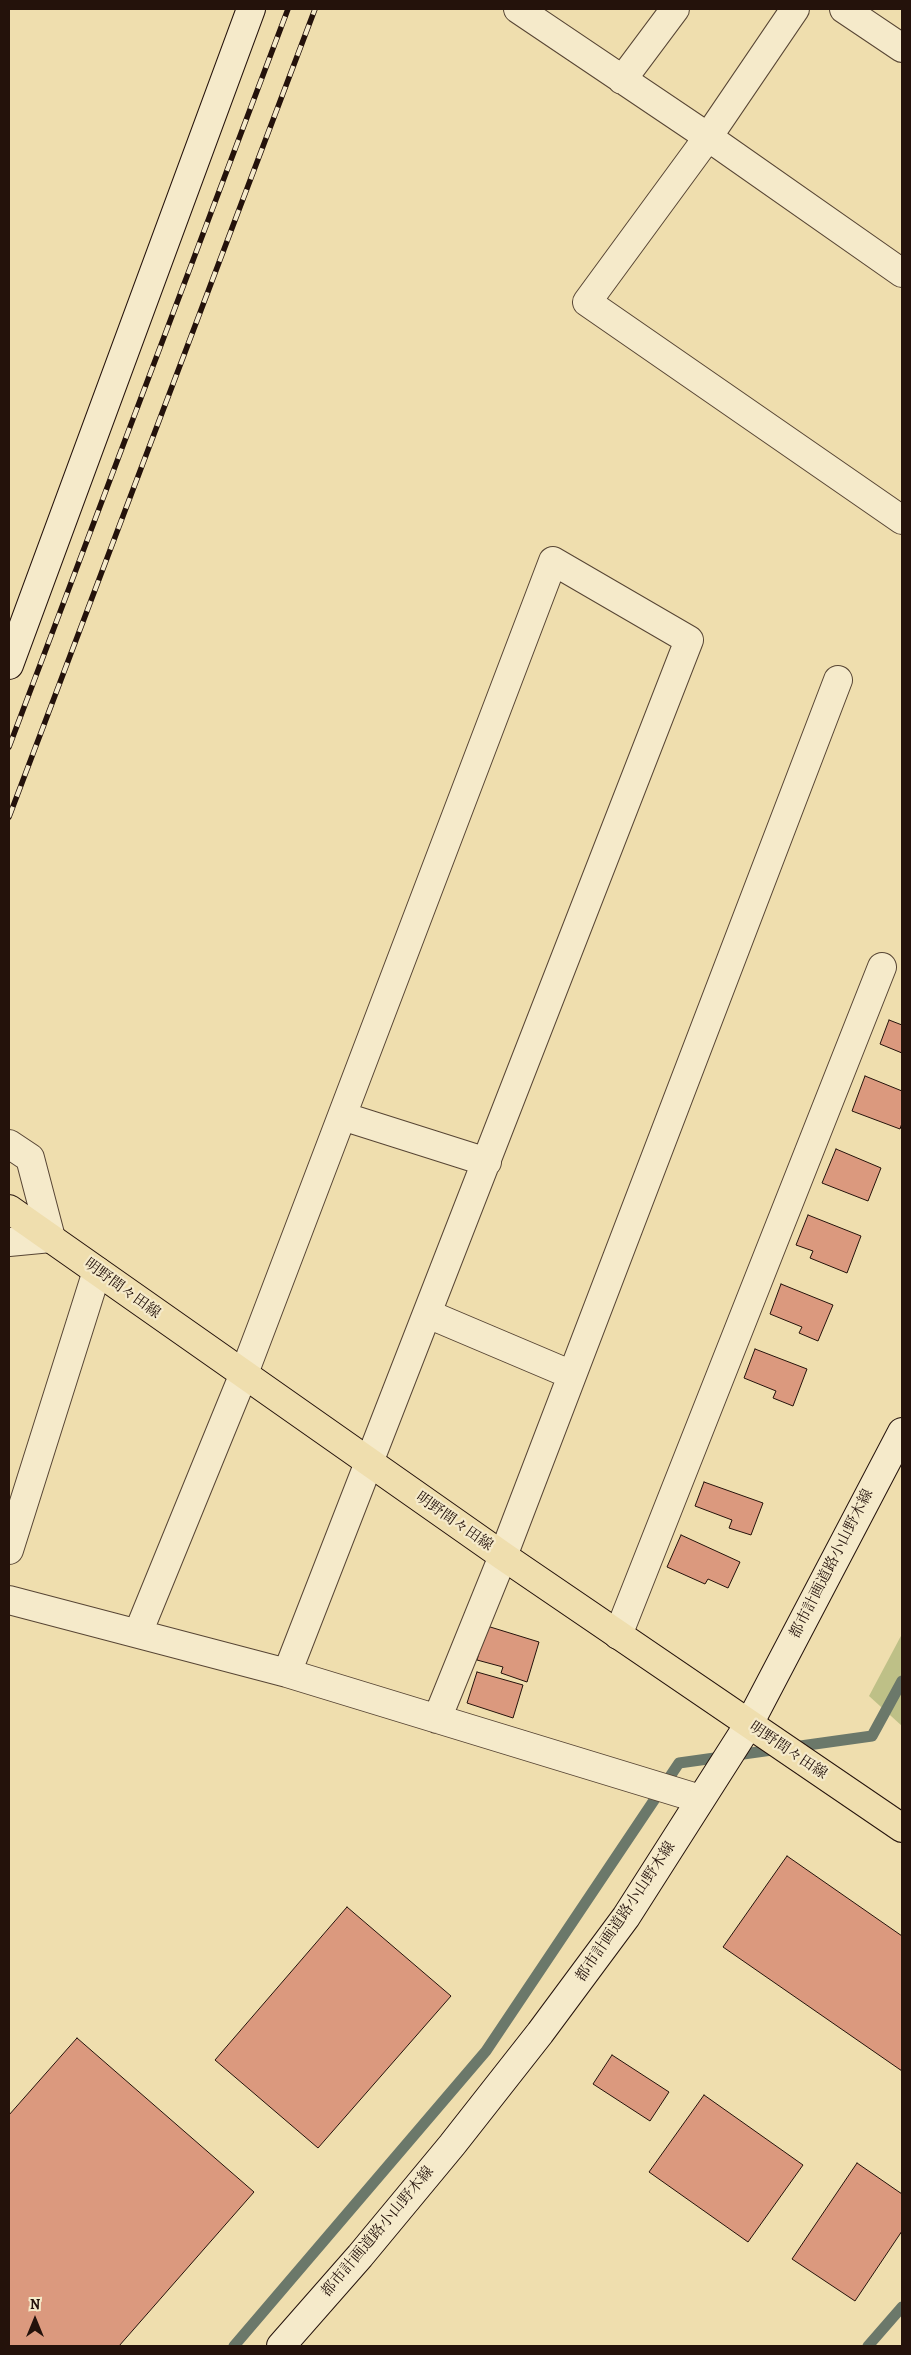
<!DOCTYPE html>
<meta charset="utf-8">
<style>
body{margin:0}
#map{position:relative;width:911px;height:2355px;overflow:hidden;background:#efdeae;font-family:Alegreya,serif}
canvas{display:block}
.frame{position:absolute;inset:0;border:10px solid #24120b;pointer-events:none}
.north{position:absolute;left:10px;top:2295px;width:50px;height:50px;-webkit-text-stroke:4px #f5eaca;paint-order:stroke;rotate:0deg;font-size:14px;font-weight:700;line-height:20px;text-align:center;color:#24120b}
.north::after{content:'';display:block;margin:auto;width:18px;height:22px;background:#24120b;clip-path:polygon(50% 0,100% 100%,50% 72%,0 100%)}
</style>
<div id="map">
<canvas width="911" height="2355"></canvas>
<div class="frame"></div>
<div class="north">N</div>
</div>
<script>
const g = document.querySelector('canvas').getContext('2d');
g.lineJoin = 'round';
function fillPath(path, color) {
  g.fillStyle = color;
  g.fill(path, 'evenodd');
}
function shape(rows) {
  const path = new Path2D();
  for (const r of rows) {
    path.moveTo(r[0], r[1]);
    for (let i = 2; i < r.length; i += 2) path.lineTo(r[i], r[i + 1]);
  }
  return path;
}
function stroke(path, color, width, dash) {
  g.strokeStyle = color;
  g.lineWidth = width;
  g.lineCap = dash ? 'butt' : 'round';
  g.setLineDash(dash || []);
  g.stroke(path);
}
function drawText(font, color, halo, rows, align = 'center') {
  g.font = font + ' Alegreya,"Noto Serif JP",serif';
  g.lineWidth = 4.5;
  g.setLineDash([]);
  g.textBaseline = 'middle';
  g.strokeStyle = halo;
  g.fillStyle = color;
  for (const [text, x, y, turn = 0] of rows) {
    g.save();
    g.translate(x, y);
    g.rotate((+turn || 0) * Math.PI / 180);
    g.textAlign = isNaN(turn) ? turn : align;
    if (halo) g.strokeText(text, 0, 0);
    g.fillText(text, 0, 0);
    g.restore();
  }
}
const green = shape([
 [902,1634,902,1726,869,1696]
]);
const stream = shape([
 [234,2346,486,2051,679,1763,872,1736,902,1681],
 [868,2346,902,2307]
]);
const building = shape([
 [889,1020,902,1025,902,1053,880,1044,889,1020],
 [865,1076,902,1091,902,1123,900,1129,852,1111,865,1076],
 [836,1149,881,1168,868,1201,822,1183,836,1149],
 [808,1215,861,1236,847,1273,810,1258,813,1251,796,1245,808,1215],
 [781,1284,833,1305,818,1341,799,1333,802,1327,770,1314,781,1284],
 [755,1349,807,1369,793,1406,773,1398,776,1391,744,1378,755,1349],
 [704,1482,763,1503,751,1535,729,1528,732,1520,695,1506,704,1482],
 [681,1535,740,1562,728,1588,708,1579,705,1584,667,1567,681,1535],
 [487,1626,539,1642,527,1682,501,1673,503,1667,477,1660,487,1626],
 [477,1672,523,1685,513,1718,467,1703,477,1672],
 [787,1856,902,1936,902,2071,723,1947,787,1856],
 [347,1907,451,1996,318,2148,215,2060,347,1907],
 [77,2038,254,2192,119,2346,9,2346,9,2115,77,2038],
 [612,2055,669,2092,650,2121,593,2084,612,2055],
 [704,2095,803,2165,748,2242,649,2172,704,2095],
 [857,2163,902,2194,902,2231,855,2301,792,2259,857,2163]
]);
const street = shape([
 [518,9,708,137,902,273],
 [795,9,708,137,587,302,902,520],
 [844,9,902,48],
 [622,80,675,9],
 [342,1116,487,1162],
 [9,1144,30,1158,51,1238,9,1242],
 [428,1314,572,1375],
 [9,1550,97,1271],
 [9,1600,287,1673,700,1799],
 [138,1633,243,1376,553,561,689,640,287,1673],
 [618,1635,882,967],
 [437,1719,503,1556,838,680]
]);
const secondary = shape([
 [9,665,251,9],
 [281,2346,360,2256,452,2145,540,2033,626,1917,749,1724,902,1432]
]);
const primary = shape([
 [9,1209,503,1556,902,1828]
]);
const rail = shape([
 [9,747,288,9],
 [9,817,315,9]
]);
const streetNames = [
 ["明野間々田線",122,1289,36],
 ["明野間々田線",454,1522,35],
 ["都市計画道路小山野木線",832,1564,-63],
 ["明野間々田線",788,1751,34],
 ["都市計画道路小山野木線",626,1912,-56],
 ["都市計画道路小山野木線",378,2232,-50]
];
fillPath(green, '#bec087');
stroke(stream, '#6b786a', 11);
fillPath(building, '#db997e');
stroke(building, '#24120b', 1);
stroke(street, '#574534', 30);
stroke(secondary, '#24120b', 30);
stroke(primary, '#24120b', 30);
stroke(street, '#f5eaca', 28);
stroke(secondary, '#f5eaca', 28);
stroke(primary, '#efdeae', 28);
stroke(rail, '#24120b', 5.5);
stroke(rail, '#f5eaca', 4, [11]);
drawText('15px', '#24120b', '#f5eaca', streetNames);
</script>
